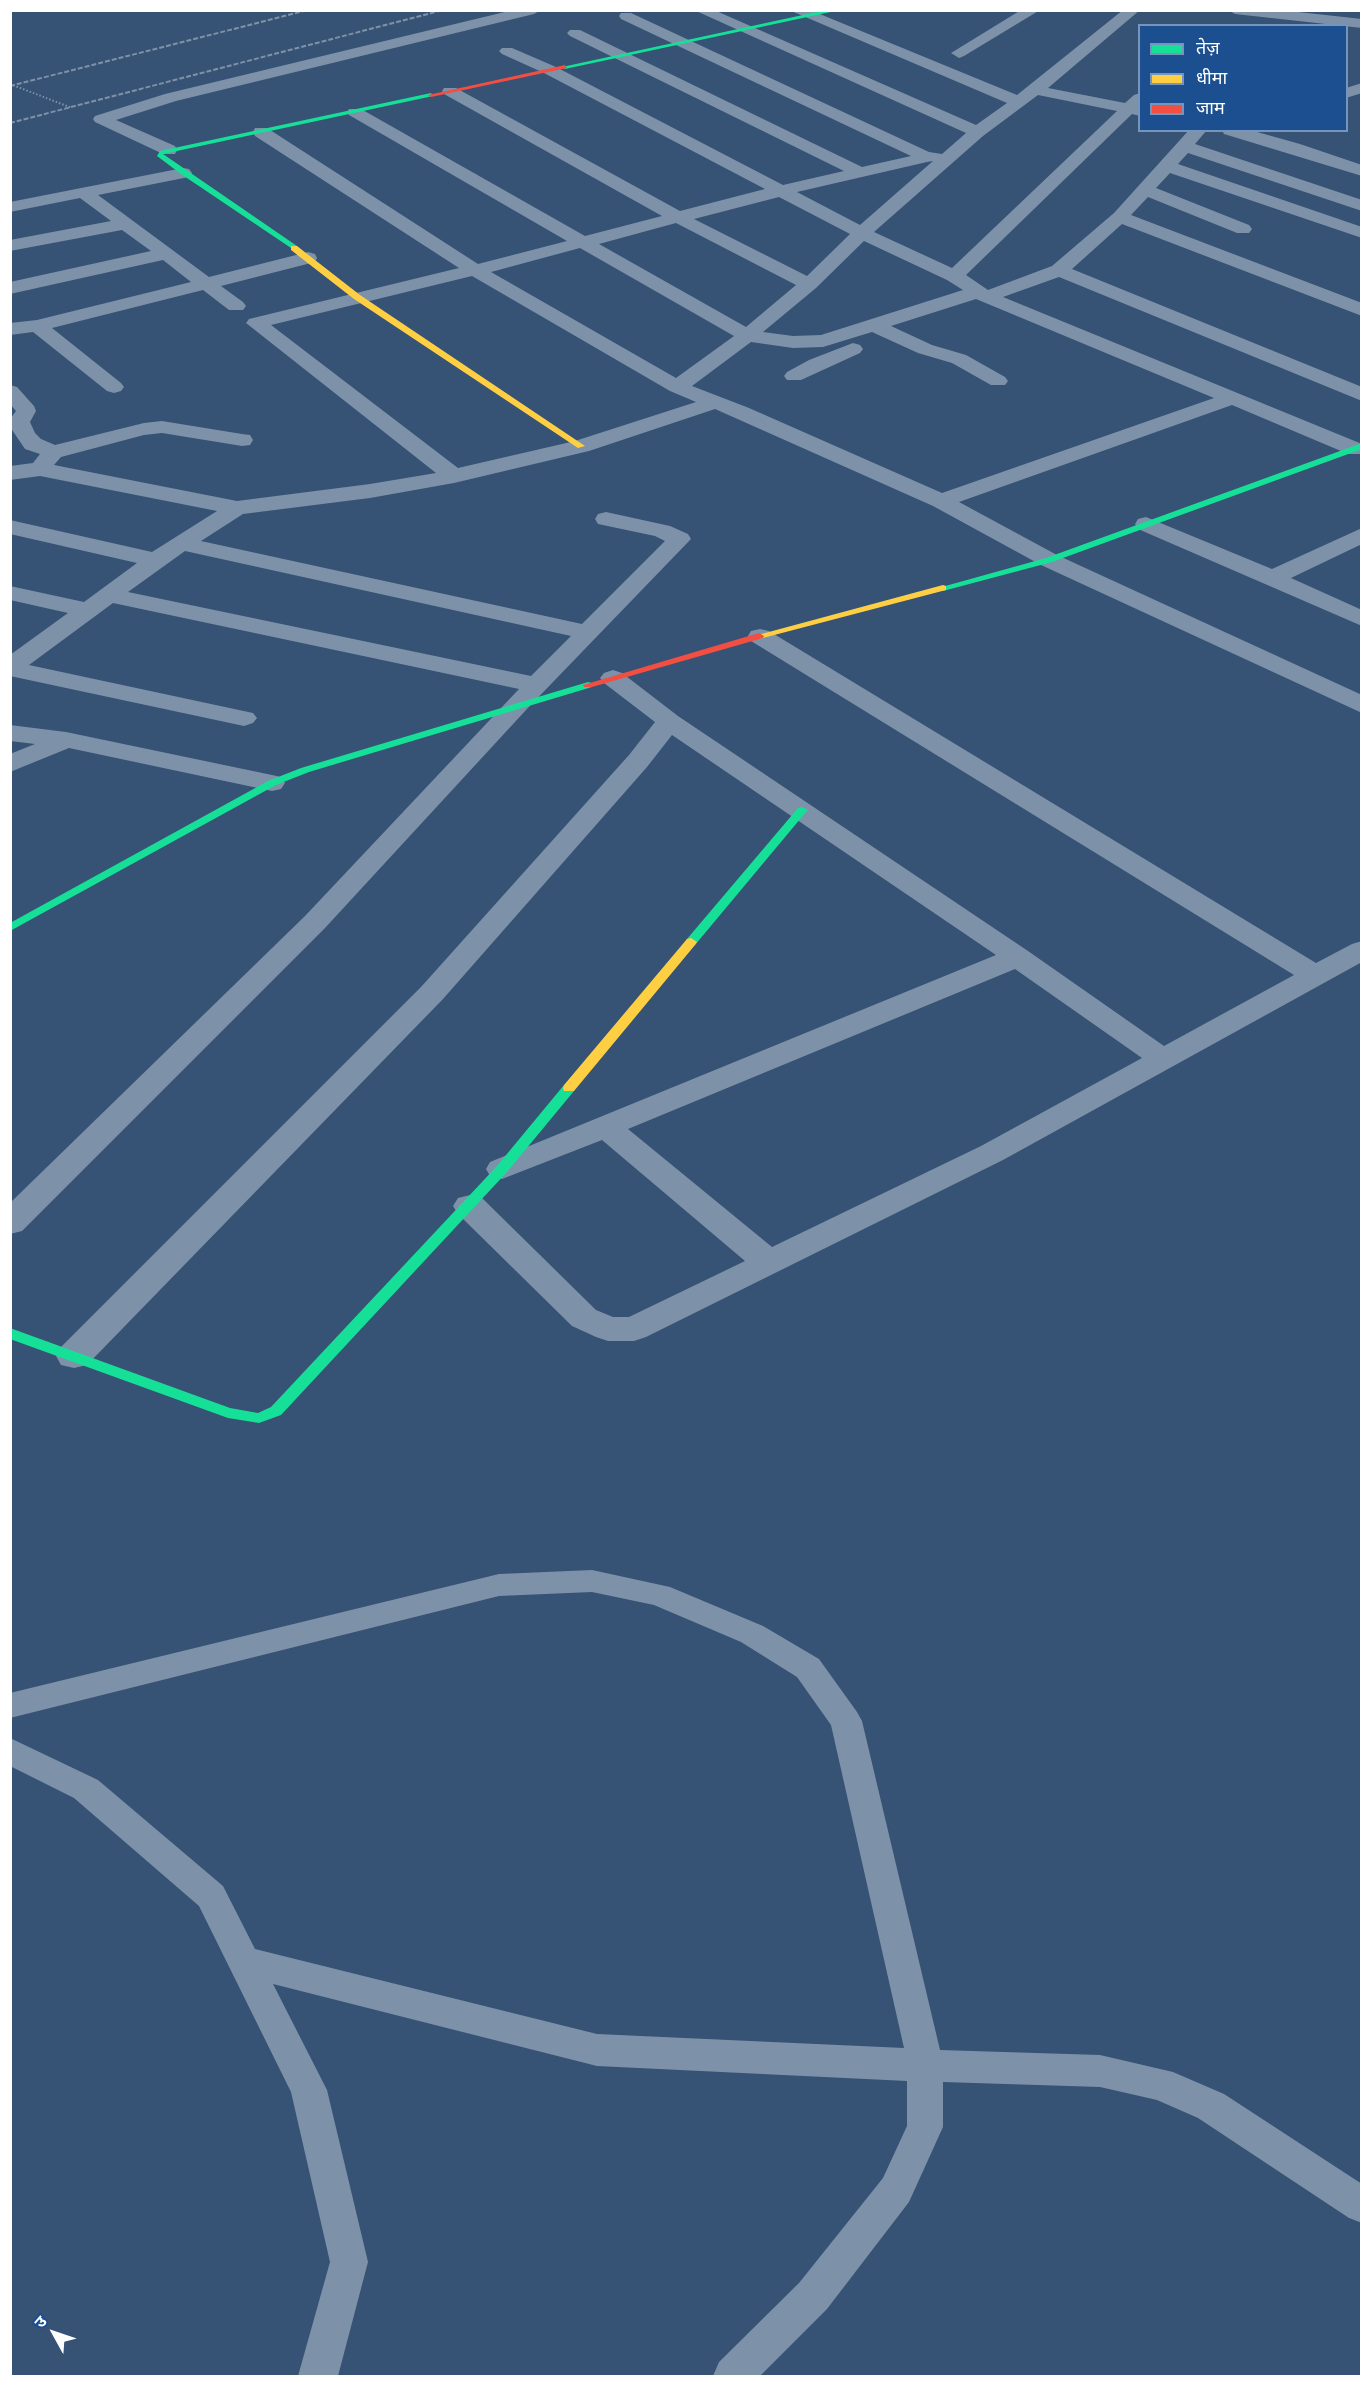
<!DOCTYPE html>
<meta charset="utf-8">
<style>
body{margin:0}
#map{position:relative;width:1372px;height:2387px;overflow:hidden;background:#365274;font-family:"Asap Condensed","Noto Sans Devanagari",sans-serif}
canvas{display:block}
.frame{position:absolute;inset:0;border:12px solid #fff;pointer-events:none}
.legend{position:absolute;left:1138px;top:24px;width:210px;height:108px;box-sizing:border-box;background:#1b4f8f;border:2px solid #7695bc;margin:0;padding:8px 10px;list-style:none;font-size:18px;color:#fff}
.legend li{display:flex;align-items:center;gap:12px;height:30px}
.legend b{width:30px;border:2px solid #7695bc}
.north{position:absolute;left:24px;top:2303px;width:60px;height:60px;-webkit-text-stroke:4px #1b4f8f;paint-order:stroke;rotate:310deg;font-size:16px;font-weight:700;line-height:24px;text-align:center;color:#fff}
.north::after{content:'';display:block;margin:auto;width:21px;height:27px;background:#fff;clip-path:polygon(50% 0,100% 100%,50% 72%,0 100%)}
</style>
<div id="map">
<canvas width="1372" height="2387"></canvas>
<div class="frame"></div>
<ul class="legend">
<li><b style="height:8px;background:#16e098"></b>तेज़</li>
<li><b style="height:8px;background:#ffcf43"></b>धीमा</li>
<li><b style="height:8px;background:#f24e42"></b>जाम</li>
</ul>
<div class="north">उ</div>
</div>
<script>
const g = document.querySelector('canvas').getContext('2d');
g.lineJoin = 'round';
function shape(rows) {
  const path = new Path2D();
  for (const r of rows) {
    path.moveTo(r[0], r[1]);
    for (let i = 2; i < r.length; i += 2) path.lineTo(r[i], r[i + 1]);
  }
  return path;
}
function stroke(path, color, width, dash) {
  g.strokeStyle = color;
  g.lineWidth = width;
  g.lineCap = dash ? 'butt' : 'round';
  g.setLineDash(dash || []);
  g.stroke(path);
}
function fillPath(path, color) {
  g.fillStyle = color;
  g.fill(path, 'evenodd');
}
const path = shape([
 [10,84,72,108]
]);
const lane = shape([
 [592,1570,670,1587,763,1626,819,1659,857,1712,862,1721,940,2050,1100,2055,1173,2072,1224,2094,1362,2184,1362,2223,1349,2218,1198,2118,1157,2100,1100,2087,943,2082,943,2127,909,2202,827,2309,760,2376,713,2376,719,2362,799,2283,883,2178,907,2126,907,2081,597,2066,273,1984,327,2090,368,2262,338,2376,298,2376,330,2262,291,2092,199,1906,74,1798,10,1766,10,1738,98,1780,223,1886,255,1949,597,2034,904,2048,831,1725,797,1677,741,1642,654,1605,592,1592,499,1596,10,1718,10,1693,499,1574,592,1570]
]);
const street = shape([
 [513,10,541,10,534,14,176,101,116,120,175,146,177,150,175,154,163,154,95,122,93,119,95,116,165,94,513,10],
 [694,10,714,10,976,125,1007,103,789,10,810,10,1017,95,1123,10,1140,10,1048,88,1125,103,1134,95,1140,93,1140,116,1132,114,966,275,988,290,1052,266,1114,213,1189,130,1207,130,1195,144,1362,200,1362,211,1188,153,1178,164,1362,227,1362,238,1170,173,1156,188,1249,225,1252,229,1249,233,1237,233,1148,197,1131,215,1362,303,1362,316,1122,224,1072,269,1362,387,1362,401,1059,277,1003,297,1362,444,1362,454,1348,454,1232,405,959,502,1057,555,1362,695,1362,713,1041,565,933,506,715,409,589,451,454,483,370,498,243,514,201,541,582,624,665,541,655,536,598,524,595,519,598,514,606,512,670,526,688,534,691,539,526,710,325,928,22,1231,10,1234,10,1203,305,916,519,689,113,603,29,665,253,713,257,718,253,723,244,726,10,676,10,655,68,613,10,600,10,586,84,602,137,563,10,534,10,520,152,552,217,511,40,476,10,480,10,466,33,463,40,454,25,449,10,427,10,419,16,411,10,404,10,385,17,387,34,406,36,411,30,422,35,433,41,439,55,445,144,423,162,421,242,434,250,435,253,440,250,445,242,446,162,433,144,435,61,457,54,465,237,501,370,484,436,473,246,323,249,319,459,268,255,136,253,132,255,128,267,128,478,264,567,241,349,115,347,112,349,109,361,109,585,236,662,216,444,94,442,91,444,88,456,88,680,211,765,189,544,73,502,54,499,51,502,48,512,48,556,67,783,185,844,171,570,36,567,33,570,30,580,30,862,167,911,156,621,19,619,16,621,13,631,13,929,152,942,154,966,133,694,10],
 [1038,95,1117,111,952,268,874,232,983,136,1038,95],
 [933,161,860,225,797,192,927,162,933,161],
 [779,197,850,234,807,276,694,219,779,197],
 [676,223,796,285,746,327,599,244,676,223],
 [864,241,947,280,963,290,821,335,793,336,763,332,816,288,864,241],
 [580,248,734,336,676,378,491,272,580,248],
 [472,276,670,391,696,402,575,441,458,468,271,325,472,276],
 [976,299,1214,398,942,493,749,408,692,386,751,342,793,348,823,347,872,332,918,353,952,363,991,385,1005,385,1008,381,1005,377,966,355,932,345,891,326,976,299],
 [185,551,571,636,531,676,128,592,185,551],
 [1021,10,1040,10,964,56,959,58,951,53,1021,10],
 [1228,10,1280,10,1362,19,1362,28,1235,14,1228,10],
 [1362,83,1362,93,1346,98,1346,88,1362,83],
 [1222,130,1250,130,1300,144,1362,165,1362,176,1224,134,1222,130],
 [183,168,189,169,192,173,189,177,98,195,209,277,308,252,315,254,317,258,315,262,221,286,243,302,246,306,243,310,229,310,203,290,52,328,121,383,124,387,121,391,114,393,107,391,33,332,10,335,10,323,37,320,191,282,163,260,10,294,10,282,151,251,122,230,10,251,10,240,111,221,80,198,10,212,10,202,183,168],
 [853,343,860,345,863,349,860,353,801,380,787,380,784,376,787,372,809,360,853,343],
 [1146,517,1272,569,1362,528,1362,544,1291,578,1362,610,1362,626,1138,529,1135,524,1138,519,1146,517],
 [760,629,769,631,1316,963,1352,944,1362,941,1362,962,1003,1160,646,1337,634,1341,608,1341,596,1337,572,1326,458,1214,453,1206,458,1198,470,1195,482,1198,596,1310,613,1317,629,1317,745,1261,602,1140,502,1179,490,1176,486,1169,490,1162,996,955,672,735,647,767,443,999,87,1365,74,1368,61,1365,56,1356,61,1347,421,987,629,755,655,722,604,683,600,678,604,673,613,670,622,673,678,716,1028,951,1164,1046,1294,975,751,641,748,636,751,631,760,629],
 [1015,969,1142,1058,981,1146,772,1247,628,1129,1015,969],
 [10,725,66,732,272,775,281,777,285,783,281,789,272,791,69,748,10,772,10,754,35,744,10,741,10,725]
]);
const fast = shape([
 [826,10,840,10,565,69,562,67,826,10],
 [431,93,433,96,163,154,297,246,298,248,294,250,181,174,157,156,160,151,431,93],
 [1362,443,1362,449,1052,562,943,591,938,588,1046,558,1362,443],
 [588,682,592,683,592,687,309,772,276,785,10,931,10,923,268,781,301,768,588,682],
 [802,807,808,810,806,812,695,945,687,945,685,942,687,939,798,808,802,807],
 [569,1084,574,1085,575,1088,574,1091,507,1172,281,1415,259,1423,228,1418,10,1339,10,1328,230,1408,258,1413,271,1407,497,1166,564,1085,569,1084]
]);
const slow = shape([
 [291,246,297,246,360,295,585,446,578,448,354,299,291,250,291,246],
 [943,585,946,586,946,590,759,639,754,636,943,585],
 [691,938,697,942,695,945,574,1091,564,1091,563,1088,564,1085,687,939,691,938]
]);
const jam = shape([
 [565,65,567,68,431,97,428,95,565,65],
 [759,633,764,636,763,638,592,687,584,687,583,685,759,633]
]);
const rail = shape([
 [10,86,308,10],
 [10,123,443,10]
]);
stroke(path, '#7d92a8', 2, [1.5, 2]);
fillPath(lane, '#7d92a8');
fillPath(street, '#7d92a8');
fillPath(fast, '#16e098');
fillPath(slow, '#ffcf43');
fillPath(jam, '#f24e42');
stroke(rail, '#7e92a7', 2, [5, 2]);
</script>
